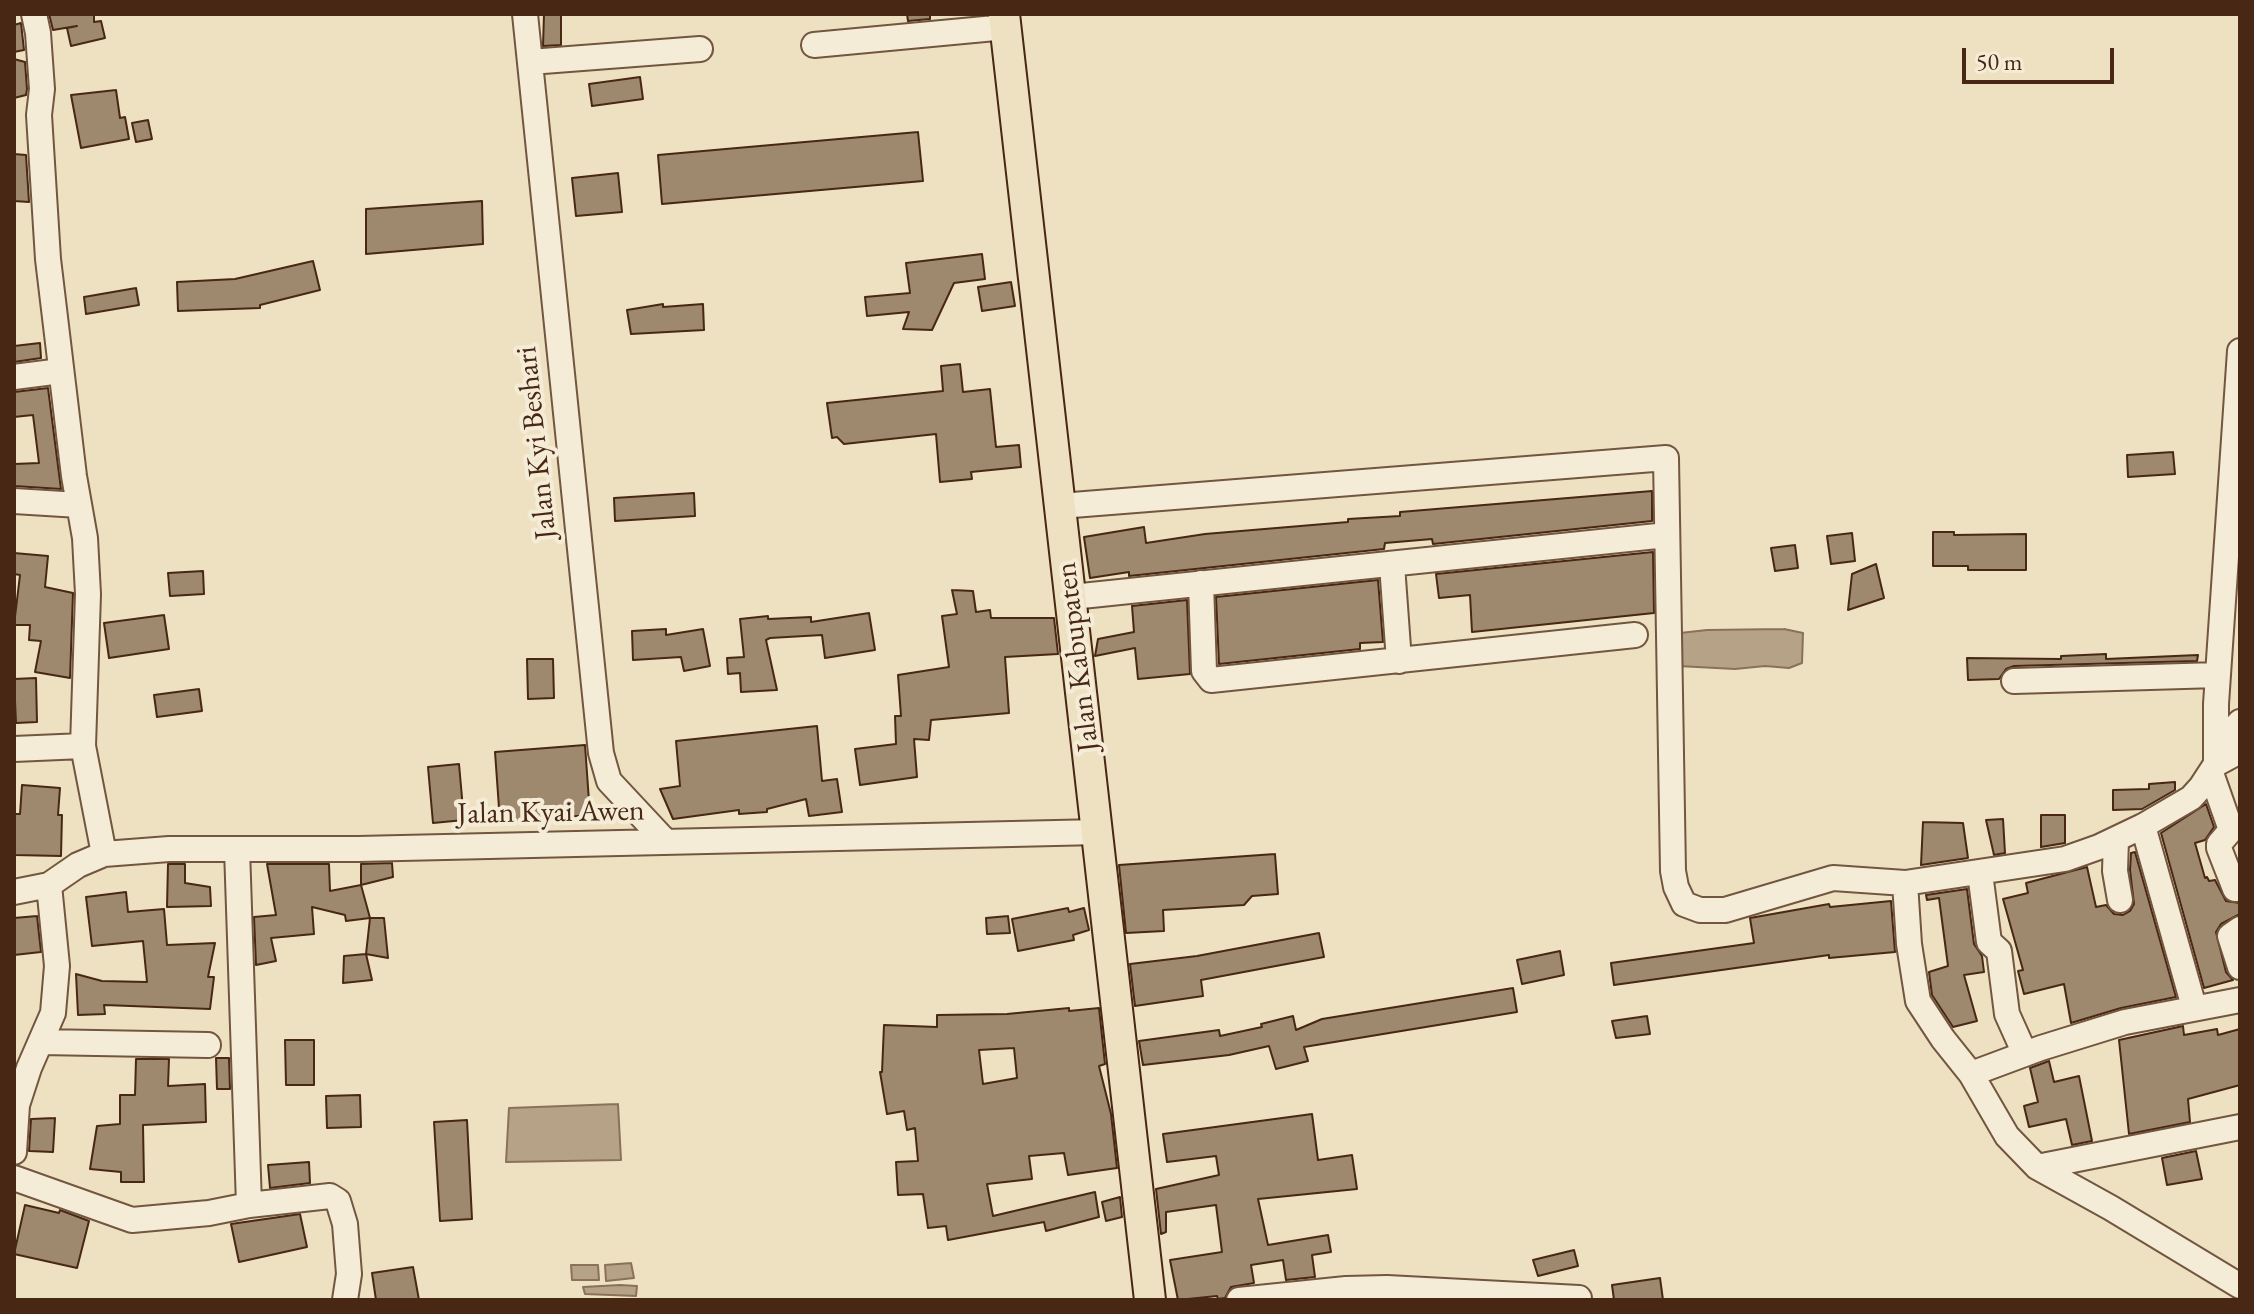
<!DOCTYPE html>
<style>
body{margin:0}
#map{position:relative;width:2254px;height:1314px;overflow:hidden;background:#eee1c1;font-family:"EB Garamond",serif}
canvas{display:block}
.frame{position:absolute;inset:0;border:16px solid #482714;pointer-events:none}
.scale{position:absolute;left:1962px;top:48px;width:152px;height:36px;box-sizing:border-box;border:4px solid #482714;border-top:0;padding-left:10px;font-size:24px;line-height:28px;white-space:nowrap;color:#482714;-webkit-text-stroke:6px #f4ecd7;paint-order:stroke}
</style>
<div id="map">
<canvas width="2254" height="1314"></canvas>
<div class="frame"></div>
<div class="scale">50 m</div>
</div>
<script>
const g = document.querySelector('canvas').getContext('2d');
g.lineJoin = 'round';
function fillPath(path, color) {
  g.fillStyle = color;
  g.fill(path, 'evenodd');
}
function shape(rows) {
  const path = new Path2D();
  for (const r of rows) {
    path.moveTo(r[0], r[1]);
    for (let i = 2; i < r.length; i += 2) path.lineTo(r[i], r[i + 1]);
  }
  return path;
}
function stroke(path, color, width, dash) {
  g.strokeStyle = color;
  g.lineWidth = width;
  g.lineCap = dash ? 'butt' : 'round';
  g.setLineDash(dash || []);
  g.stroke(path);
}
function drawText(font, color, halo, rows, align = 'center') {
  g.font = font + ' "EB Garamond",serif';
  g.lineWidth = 8;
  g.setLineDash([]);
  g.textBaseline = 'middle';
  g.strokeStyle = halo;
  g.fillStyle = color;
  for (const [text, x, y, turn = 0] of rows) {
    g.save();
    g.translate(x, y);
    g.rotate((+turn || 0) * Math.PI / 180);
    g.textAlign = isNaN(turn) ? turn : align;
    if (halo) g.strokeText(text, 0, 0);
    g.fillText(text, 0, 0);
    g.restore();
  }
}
const water = shape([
 [1784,629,1803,633,1802,663,1789,668,1765,666,1735,669,1678,666,1680,633,1707,630,1784,629],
 [618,1104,621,1160,506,1162,509,1108,618,1104],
 [631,1263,634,1278,606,1281,605,1265,631,1263],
 [571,1265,598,1265,599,1280,572,1280,571,1265],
 [620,1285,637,1286,636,1296,585,1294,583,1287,620,1285]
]);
const building = shape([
 [49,14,94,14,94,22,101,21,105,38,71,46,67,28,77,26,53,30,49,14],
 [544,14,561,14,561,45,543,46,544,14],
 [907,14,930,14,930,19,908,21,907,14],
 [21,23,24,50,14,52,14,25,21,23],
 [14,59,25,62,27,89,26,95,14,98,14,59],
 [640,77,643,99,592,106,589,84,640,77],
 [116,90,120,118,125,117,129,139,81,148,71,95,116,90],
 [148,120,152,139,136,142,132,123,148,120],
 [918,132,923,181,662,204,658,155,918,132],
 [14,154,26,155,29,202,14,201,14,154],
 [618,173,622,212,576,216,572,178,618,173],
 [482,201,483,244,366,254,366,209,482,201],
 [982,254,985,279,954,283,932,330,903,329,909,312,867,316,865,297,910,293,906,263,982,254],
 [313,261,320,290,260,305,260,308,178,311,177,282,235,279,313,261],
 [1011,282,1015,306,982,311,978,287,1011,282],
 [136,288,139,305,86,314,84,297,136,288],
 [663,304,663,307,703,304,704,330,631,334,627,310,663,304],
 [40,343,41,358,14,362,14,346,40,343],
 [960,364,963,392,990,389,996,447,1019,445,1021,467,971,472,972,479,940,482,936,434,844,444,837,437,832,438,827,403,943,391,941,366,960,364],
 [48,388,61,489,14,486,14,464,39,463,33,415,14,417,14,392,48,388],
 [2173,452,2175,474,2128,477,2127,455,2173,452],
 [1652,491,1652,521,1433,544,1432,539,1385,543,1384,549,1129,576,1129,572,1090,578,1084,537,1144,527,1146,543,1205,534,1348,522,1348,519,1400,516,1400,512,1652,491],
 [694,493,695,516,615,521,614,498,694,493],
 [1933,532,1954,532,1954,535,2026,534,2026,570,1968,570,1968,566,1933,566,1933,532],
 [1852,533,1855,561,1831,564,1827,536,1852,533],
 [1795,545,1798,568,1775,571,1771,548,1795,545],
 [1653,552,1654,613,1472,632,1470,595,1439,598,1436,574,1653,552],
 [14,553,48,556,45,587,73,593,70,678,35,672,41,641,29,640,30,625,14,625,20,575,14,574,14,553],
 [1876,564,1884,598,1848,610,1852,574,1876,564],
 [203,571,204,594,170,596,168,573,203,571],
 [1378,580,1383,642,1360,643,1360,649,1219,664,1216,597,1378,580],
 [952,590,973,591,976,612,990,610,991,618,1054,618,1058,654,1005,657,1009,713,931,720,929,740,914,739,917,777,860,785,855,749,896,744,895,716,901,716,898,675,949,667,942,616,957,614,952,590],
 [1187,600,1190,674,1138,679,1135,648,1095,656,1098,639,1134,632,1132,606,1187,600],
 [869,613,875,650,825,658,822,635,770,638,766,640,777,690,741,692,740,673,728,674,727,658,744,657,740,619,768,616,768,619,811,617,811,622,869,613],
 [164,615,169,649,109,658,104,623,164,615],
 [666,629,666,635,703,629,710,666,684,671,681,657,633,660,632,631,666,629],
 [2106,654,2106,659,2198,655,2197,661,2014,666,2006,669,1999,679,1968,680,1967,658,2061,659,2061,656,2106,654],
 [527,659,553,659,554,698,528,699,527,659],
 [36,678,37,722,16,723,14,679,36,678],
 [199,689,202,711,157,717,154,695,199,689],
 [817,726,822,781,837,779,842,812,809,816,806,799,767,809,767,812,739,814,739,810,673,819,660,789,680,786,676,741,817,726],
 [585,745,590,815,500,822,495,752,585,745],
 [459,764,464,820,433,823,428,767,459,764],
 [2175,782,2175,790,2142,809,2113,810,2113,790,2149,789,2149,784,2175,782],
 [22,785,60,788,58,815,62,815,61,856,14,855,15,814,20,814,22,785],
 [2206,804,2214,827,2205,840,2195,843,2205,878,2207,877,2209,881,2215,880,2226,901,2240,903,2240,914,2221,924,2216,932,2226,972,2233,980,2204,988,2161,833,2206,804],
 [2041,815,2065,815,2065,843,2041,847,2041,815],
 [2003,819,2005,853,1994,855,1986,820,2003,819],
 [1923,822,1963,823,1968,858,1921,865,1923,822],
 [2135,852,2176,997,2121,1008,2071,1023,2064,984,2024,994,2018,971,2023,970,2003,899,2028,893,2026,883,2087,867,2096,907,2106,905,2114,914,2123,915,2130,911,2134,904,2130,870,2131,853,2135,852],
 [1275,854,1278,894,1252,896,1244,905,1163,910,1164,931,1126,933,1119,865,1275,854],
 [392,863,393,877,361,885,361,864,392,863],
 [168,864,185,864,185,883,210,887,211,906,167,907,168,864],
 [267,864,329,864,330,891,361,885,370,918,346,921,345,915,312,907,314,934,271,938,276,961,256,965,254,917,276,915,267,864],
 [1967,889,1974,944,1982,956,1984,972,1964,975,1977,1021,1953,1027,1932,995,1929,972,1948,966,1939,898,1927,900,1926,895,1967,889],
 [126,892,128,912,164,909,167,945,215,943,208,977,214,977,210,1009,104,1005,105,1014,78,1015,76,974,102,981,147,982,143,941,92,946,86,897,126,892],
 [1891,901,1895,952,1829,958,1829,955,1614,985,1611,963,1754,943,1750,918,1829,904,1830,907,1891,901],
 [1068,908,1069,912,1084,908,1089,930,1073,935,1074,940,1018,951,1012,919,1068,908],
 [37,916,41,952,14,955,14,918,37,916],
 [1008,916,1010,933,987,934,986,918,1008,916],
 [370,918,384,918,388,958,366,954,370,918],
 [1319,933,1324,957,1201,980,1203,996,1135,1006,1130,964,1197,956,1319,933],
 [1560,951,1564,975,1522,984,1517,960,1560,951],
 [366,954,372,980,343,983,344,956,366,954],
 [1513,988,1517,1012,1304,1047,1308,1061,1276,1069,1269,1046,1229,1055,1143,1065,1139,1041,1219,1030,1220,1036,1262,1027,1261,1024,1293,1016,1296,1030,1322,1019,1513,988],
 [1069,1008,1069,1011,1099,1008,1105,1064,1099,1066,1111,1114,1117,1168,1068,1175,1064,1153,1029,1156,1032,1179,987,1184,993,1216,1095,1192,1099,1217,1046,1231,1044,1222,948,1240,946,1226,928,1228,923,1194,898,1195,896,1162,918,1161,915,1128,907,1130,904,1111,887,1114,880,1072,882,1072,884,1025,937,1027,937,1015,1007,1014,1069,1008],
 [1014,1048,1017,1078,983,1084,979,1050,1014,1048],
 [1647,1016,1650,1034,1616,1038,1612,1021,1647,1016],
 [2183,1026,2184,1035,2217,1029,2218,1035,2240,1029,2240,1085,2188,1099,2190,1122,2129,1134,2119,1040,2183,1026],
 [285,1040,314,1040,314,1085,286,1085,285,1040],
 [216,1058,229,1058,230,1089,217,1089,216,1058],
 [136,1059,169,1059,168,1086,205,1084,206,1122,143,1125,144,1182,121,1182,121,1172,90,1169,97,1126,120,1124,120,1095,135,1095,136,1059],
 [2049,1061,2054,1082,2079,1076,2092,1141,2072,1145,2066,1119,2029,1127,2024,1106,2038,1102,2030,1068,2049,1061],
 [360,1095,361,1127,327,1128,326,1096,360,1095],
 [1312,1114,1318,1160,1352,1155,1357,1189,1258,1199,1268,1245,1328,1235,1331,1252,1312,1255,1315,1277,1286,1280,1283,1260,1251,1265,1254,1283,1231,1287,1225,1298,1218,1299,1217,1296,1178,1300,1170,1260,1222,1252,1216,1205,1166,1212,1166,1232,1161,1234,1156,1189,1219,1175,1216,1156,1167,1162,1163,1134,1312,1114],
 [55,1118,53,1152,29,1151,31,1119,55,1118],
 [467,1120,472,1219,440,1221,434,1122,467,1120],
 [2196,1151,2202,1179,2167,1185,2162,1158,2196,1151],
 [309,1162,310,1183,270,1188,268,1165,309,1162],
 [1120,1197,1122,1217,1106,1221,1102,1202,1120,1197],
 [25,1205,59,1213,60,1210,89,1221,77,1268,14,1254,25,1205],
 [300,1214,307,1247,239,1262,231,1224,300,1214],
 [1574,1250,1578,1266,1538,1276,1533,1260,1574,1250],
 [413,1267,419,1300,376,1300,372,1273,413,1267],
 [1660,1278,1663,1300,1614,1300,1612,1285,1660,1278]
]);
const minor = shape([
 [34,14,38,33,42,89,39,115,48,259,74,476,85,538,88,594,83,746,104,854],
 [525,14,601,753,609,781,666,842],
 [814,45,1006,27],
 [530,62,700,49],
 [14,377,61,371],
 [14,501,79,505],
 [1060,506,1666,458,1673,871,1676,887,1684,904,1700,910,1725,910,1833,878,1905,883,2065,859,2099,847,2143,826,2191,798,2201,787,2216,764,2216,704,2240,351],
 [1392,565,1399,661],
 [1201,583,1204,671,1211,680,1635,635],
 [1072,597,1667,535],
 [2014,681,2218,675],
 [2216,748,2240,722],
 [14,749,83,746],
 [2216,764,2240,751],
 [2211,773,2231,830,2219,844,2219,848,2235,889],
 [2143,826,2194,1007],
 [2116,839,2115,871,2120,900],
 [237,849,249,1205],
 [1980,873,1989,942,1999,951,2007,1014,2025,1054],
 [1905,883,1909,944,1918,1001,1943,1039,1971,1074,2041,1048,2125,1022,2240,1000],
 [14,892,49,885,78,865,104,854,169,849,358,849,1099,832],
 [2240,929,2230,936,2240,967],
 [41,1042,208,1045],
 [1971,1074,2007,1136,2037,1167],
 [2240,1127,2037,1167,2111,1208,2240,1286],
 [14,1152,17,1105,29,1068,53,1013,57,966,49,885],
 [14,1178,132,1220,209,1213,249,1205,330,1196,338,1201,345,1224,349,1274,345,1300],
 [1239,1300,1346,1289,1387,1288,1579,1298]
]);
const major = shape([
 [1004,14,1150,1300]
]);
const streetNames = [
 ["Jalan Kyi Beshari",537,443,-96],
 ["Jalan Kabupaten",1078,657,-97],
 ["Jalan Kyai Awen",551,813,-1]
];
fillPath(water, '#b6a286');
stroke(water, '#8a7158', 2);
fillPath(building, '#9e886e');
stroke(building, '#482714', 2);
stroke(minor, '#72563f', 28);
stroke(major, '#482714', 34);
stroke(minor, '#f4ecd7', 24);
stroke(major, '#eee1c1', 30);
drawText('30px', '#482714', '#f4ecd7', streetNames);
</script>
